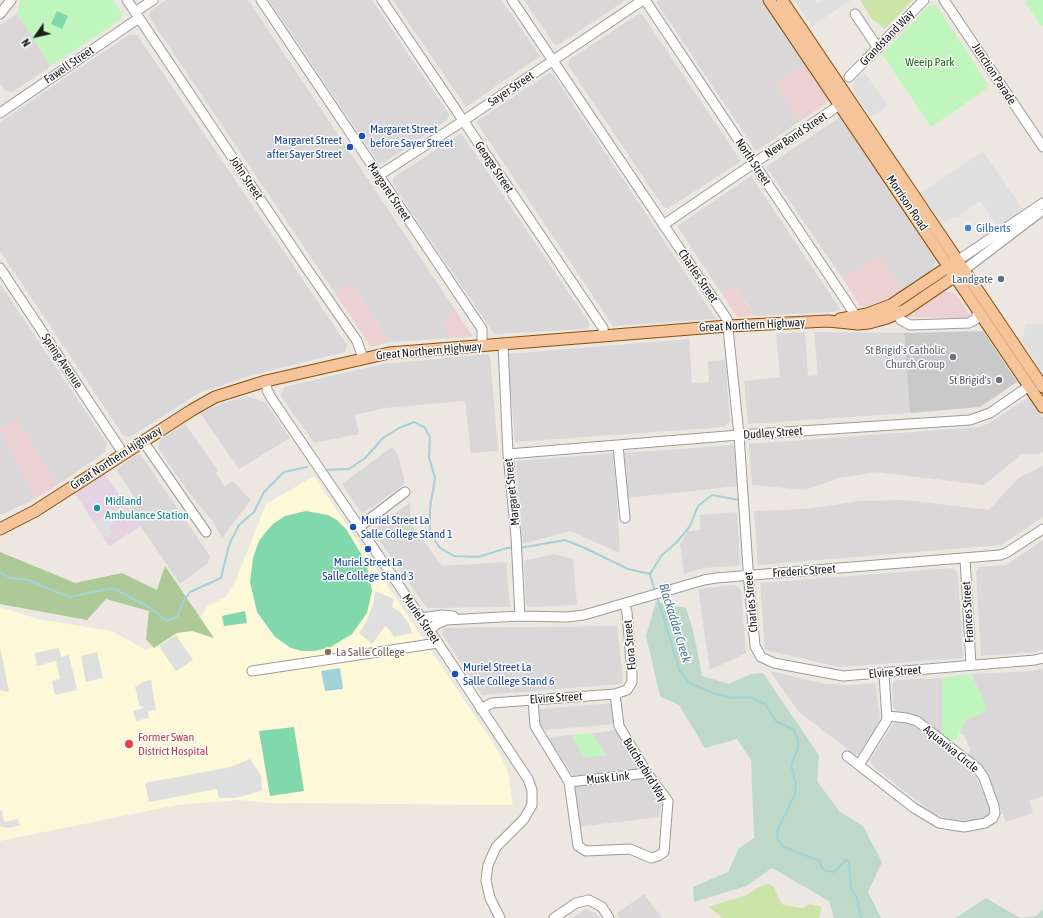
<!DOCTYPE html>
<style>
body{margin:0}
#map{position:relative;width:1043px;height:918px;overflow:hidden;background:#ece7e0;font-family:"Asap Condensed",sans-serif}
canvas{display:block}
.north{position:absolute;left:16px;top:16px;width:40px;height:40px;-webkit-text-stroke:3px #fff;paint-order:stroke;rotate:236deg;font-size:11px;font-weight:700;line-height:16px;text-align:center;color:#1b1b1b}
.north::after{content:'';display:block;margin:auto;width:14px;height:18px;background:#1b1b1b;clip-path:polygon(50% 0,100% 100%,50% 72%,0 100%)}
</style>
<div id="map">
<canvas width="1043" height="918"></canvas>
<div class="north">N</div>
</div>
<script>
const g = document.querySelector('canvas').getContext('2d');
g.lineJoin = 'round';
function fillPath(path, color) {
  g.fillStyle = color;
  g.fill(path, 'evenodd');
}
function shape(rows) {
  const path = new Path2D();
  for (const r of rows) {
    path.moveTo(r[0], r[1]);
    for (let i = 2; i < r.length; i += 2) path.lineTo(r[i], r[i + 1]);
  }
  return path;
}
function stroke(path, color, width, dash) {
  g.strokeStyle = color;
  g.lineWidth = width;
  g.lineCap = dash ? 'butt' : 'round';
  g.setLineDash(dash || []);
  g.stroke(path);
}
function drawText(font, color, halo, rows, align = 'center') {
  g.font = font + ' "Asap Condensed",sans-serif';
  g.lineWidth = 3;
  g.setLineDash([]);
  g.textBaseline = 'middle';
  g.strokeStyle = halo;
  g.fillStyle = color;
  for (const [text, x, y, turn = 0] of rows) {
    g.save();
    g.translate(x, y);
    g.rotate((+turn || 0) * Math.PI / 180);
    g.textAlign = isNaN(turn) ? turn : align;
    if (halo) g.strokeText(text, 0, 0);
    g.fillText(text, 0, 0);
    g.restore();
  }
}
const residential = shape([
 [166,0,248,0,456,311,441,321,452,338,390,342,351,283,335,293,149,17,150,11],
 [269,0,372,0,449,114,447,120,384,163,378,162],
 [393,0,502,0,540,56,466,107],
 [524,0,626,0,558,45,554,44],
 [660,0,762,0,805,64,775,84,800,121,756,151,656,2],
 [17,14,51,66,13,92,5,91,0,84,0,25],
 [638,14,642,14,741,161,669,208,664,208,568,65,569,60],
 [130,34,137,35,347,345,345,352,252,375,199,393,130,437,123,435,0,251,0,122],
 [549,73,553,74,716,319,613,326,477,123,477,121],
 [840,117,936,260,933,270,903,290,879,255,843,279,766,167],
 [461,133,590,324,587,329,494,334,393,184,393,178],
 [751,176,840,309,835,312,755,316,735,286,722,294,677,226],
 [0,284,107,443,105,452,57,485,17,420,0,429,35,499,0,515],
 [805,332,808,376,818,375,814,332,904,333,910,413,748,424,744,381,780,377,776,334],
 [689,339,692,383,709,382,708,361,725,360,730,421,724,427,515,442,508,354],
 [488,354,490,356,498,451,471,453,465,401,385,408,355,415,359,434,314,443,281,396,284,387,383,364],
 [246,396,265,402,290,438,239,469,200,413,219,405],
 [1029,397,1043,418,1043,452,1039,454,1022,454,984,485,877,472,839,478,805,490,752,485,749,444,980,427,989,423],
 [185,424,218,471,216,473,224,486,233,481,251,500,222,538,213,522,187,490,158,448,160,440],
 [734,445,737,486,627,498,624,453],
 [392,447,398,454,405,484,362,514,342,484],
 [614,453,620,553,570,531,523,544,516,461],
 [136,455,141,455,210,556,208,563,180,584,129,509,138,502,116,469],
 [1043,466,1043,517,1001,545,758,565,754,511,806,509,860,501,904,500,989,510,1018,478],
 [410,503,411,524,442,566,506,562,510,607,427,608,372,530],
 [737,512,740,564,737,566,703,568,684,574,680,544,688,531,700,530,700,515],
 [1043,540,1043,649,1037,652,981,656,976,571,979,567,1006,565],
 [554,554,573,559,577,605,529,607,526,604,524,561],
 [952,568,958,573,963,658,839,667,765,650,760,583],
 [735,585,741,590,746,653,710,670,698,589],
 [617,626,623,680,621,684,482,695,442,634,444,628],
 [1043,668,1043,796,1029,801,1033,813,1006,822,985,769,968,756,970,749,964,735,960,733,965,720,988,710,971,674,1033,671],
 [770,671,826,684,853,685,875,683,880,717,879,722,860,753,855,755,798,711],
 [942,678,942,735,914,714,896,711,893,706,892,684,896,680],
 [614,703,615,724,545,730,540,726,539,709],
 [897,722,910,723,974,773,991,810,989,815,971,821,952,820,933,813,873,767,870,760,894,723],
 [617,730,640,767,637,771,574,777,549,739,550,737,571,735,584,757,606,755,592,733],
 [645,778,662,798,659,817,577,827,573,789,577,785],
 [644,894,662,918,620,918,617,913],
 [585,910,596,913,600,918,572,918]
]);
const commercial = shape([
 [805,64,830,101,800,121,775,84],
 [879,255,903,290,889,299,867,307,860,306,843,279],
 [350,282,390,342,371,347,335,293],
 [735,286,745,302,755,316,737,317,722,294],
 [945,291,955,293,972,318,907,317],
 [456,311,463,322,473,337,452,338,441,321],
 [17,420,57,485,35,499,0,429]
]);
const industrial = shape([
 [104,473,141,526,109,546,75,493]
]);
const education = shape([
 [314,476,499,752,508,772,513,805,269,803,239,800,177,805,0,841,0,607,38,619,112,631,146,650,202,615,207,606,226,597,236,580,266,504]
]);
const religious = shape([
 [983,331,1017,382,980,407,910,413,904,333]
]);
const grass = shape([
 [860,0,913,0,885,29,872,19],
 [768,884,774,887,778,897,783,905,803,908,810,904,822,907,819,918,723,918,708,907,747,895,757,888]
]);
const forest = shape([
 [0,552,75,583,122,573,157,590,165,566,214,638,192,631,177,633,154,648,146,639,149,611,106,599,87,620,0,604]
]);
const wetland = shape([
 [656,602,686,608,694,634,702,676,729,684,751,674,763,673,819,755,817,781,840,812,863,826,882,862,868,892,881,918,834,918,829,901,772,868,746,886,694,902,693,887,728,872,739,848,754,838,751,760,737,739,705,748,679,705,660,696,646,636],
 [986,898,1020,918,1036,916,1043,909,1043,918,956,918]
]);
const park = shape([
 [20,0,113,0,122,14,120,20,51,66,17,14],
 [1028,0,1043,0,1043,25,1041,26,1025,2],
 [936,5,987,83,986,89,931,127,882,54,929,6],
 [971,674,988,710,965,720,957,739,949,741,942,735,942,678],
 [592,733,606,755,584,757,571,735]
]);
const pitch = shape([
 [57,11,68,16,62,29,51,24],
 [306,511,328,515,337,520,346,529,366,562,372,591,367,613,352,634,329,648,313,651,302,651,291,648,275,637,257,612,250,582,253,558,259,541,265,533,273,524,285,516],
 [245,611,247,623,224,626,222,616],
 [294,727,304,791,270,796,259,731]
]);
const parking = shape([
 [794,0,815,0,818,3,823,0,851,0,812,26],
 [865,73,888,106,871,117,853,91,854,80],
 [983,151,1023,210,998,227,980,201,956,218,955,216,942,224,921,193],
 [1025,324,1043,324,1043,373,1020,338,1024,335],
 [118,507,125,517,109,527,113,533,105,538,94,522],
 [375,591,394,599,392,607,400,612,408,622,412,633,394,637,389,629,385,626,372,644,359,633,366,622,373,605],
 [176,635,193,660,176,671,159,646],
 [0,647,9,692,0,690],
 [59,648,61,657,69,655,77,690,55,695,52,681,60,679,56,661,37,666,35,653],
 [97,652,103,678,86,682,81,656],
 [151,680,156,710,148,712,149,718,136,721,133,711,144,708,143,706,140,707,135,687,143,682],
 [250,759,261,776,262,791,235,798,219,798,217,789,149,802,145,783,231,767],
 [0,811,2,811,4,822,18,819,20,825,8,828,0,826]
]);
const water = shape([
 [340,668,343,689,325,691,321,671]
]);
const stream = shape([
 [324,470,349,469,365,458,383,438,399,428,414,422,424,427,430,437,429,457,435,478,430,508,430,533,440,548,454,556,478,557,507,548,514,548],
 [520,548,565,540,585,548,628,569,650,574],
 [0,572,10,578,28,580,69,597,113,588,150,608,167,621,178,616,183,602,190,592,221,578,229,545,239,525,254,512,264,492,284,472,307,467],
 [650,574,655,592],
 [650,574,662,555,677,542,690,526,698,506,712,495,739,500],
 [657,596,679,669,688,682,713,693,732,698,749,697,765,704,776,721,794,730,798,739,798,749,791,765,796,783,795,794,777,831,778,840,784,847,820,861,822,868,826,871,834,872,846,860,849,861,851,887,857,898,861,918]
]);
const minor = shape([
 [127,0,301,260,357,341,363,358],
 [261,0,482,329,482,346],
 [382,0,603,328,604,336],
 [512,0,727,319,739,435,749,583,755,646,761,657,774,663,843,676,1035,660,1043,658],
 [645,0,856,316,858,321],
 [944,0,1043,147],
 [135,12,153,0],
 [0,14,11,0],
 [855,14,878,48],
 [849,77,924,0],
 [0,113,139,18],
 [378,176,463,121,643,0],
 [663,225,844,102],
 [957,261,1043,203],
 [0,268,123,453],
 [964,270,1039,213],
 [893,309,901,320,910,325,969,323,976,319,978,310],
 [503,344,508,454,516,537,520,616],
 [266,381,267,390,272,399,430,631,528,779,532,790,532,805,524,819,496,847,488,865,486,880,490,898,500,918],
 [143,441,206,532],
 [618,446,625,518],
 [508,454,739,435,970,420,990,413,1029,386],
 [359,527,405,492],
 [965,558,971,665],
 [421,618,442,615,453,616],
 [430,631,435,625,446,620,520,616,567,617,584,615,704,580,716,578,1000,555,1006,553,1043,529],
 [252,671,438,643],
 [533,699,535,726,569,782,578,846,586,851,630,849,651,858,658,856,664,852,668,801,647,773,619,726,615,694],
 [481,709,492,703,615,694,627,690,632,682,632,674,627,612,624,604],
 [847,756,914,808,939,823,964,827,985,823,993,818,995,813,994,806,984,778,978,769,917,721,907,718,888,716],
 [859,765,887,720,884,674],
 [569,782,647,773],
 [554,918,576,903,589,900,602,907,609,918]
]);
const major = shape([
 [769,0,1043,407],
 [782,0,1043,387],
 [840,319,867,314,891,305,954,263],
 [0,529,35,511,192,410,215,397,266,381,389,353,728,326,828,321,858,324,869,323,887,318,905,310,964,270]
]);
const markers = [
 [362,136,4,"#1a4fb4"],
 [350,147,4,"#1a4fb4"],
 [968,228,4,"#3f7fe0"],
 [1001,279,4,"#5c6f8a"],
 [953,357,4,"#6b7280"],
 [999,380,4,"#6b7280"],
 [97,508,4,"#0f9aa8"],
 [353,527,4,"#1a4fb4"],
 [368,549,4,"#1a4fb4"],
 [328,652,4,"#8d6e63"],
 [455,674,4,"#1a4fb4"],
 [129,744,5,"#e0444e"]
];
const streetNames = [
 ["Grandstand Way",887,38,-46],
 ["Fawell Street",69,65,-34],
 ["Junction Parade",994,74,57],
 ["Sayer Street",511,89,-34],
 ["New Bond Street",796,135,-34],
 ["North Street",753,162,56],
 ["George Street",494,167,56],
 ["John Street",246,178,56],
 ["Margaret Street",389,192,56],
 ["Morrison Road",907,203,56],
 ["Charles Street",698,276,56],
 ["Great Northern Highway",752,325,-3],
 ["Great Northern Highway",429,351,-5],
 ["Spring Avenue",62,361,56],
 ["Dudley Street",773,433,-4],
 ["Great Northern Highway",116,458,-33],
 ["Margaret Street",512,492,-96],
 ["Frederic Street",804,571,-4],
 ["Charles Street",751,602,-95],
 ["Frances Street",968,612,-93],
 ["Muriel Street",421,619,56],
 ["Flora Street",630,645,-95],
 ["Elvire Street",895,672,-5],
 ["Elvire Street",556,698,-4],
 ["Aquaviva Circle",951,749,39],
 ["Butcherbird Way",645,770,58],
 ["Musk Link",608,778,-6]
];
const parkNames = [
 ["Weeip Park",930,62]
];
const transitNames = [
 ["Margaret Street",370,129],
 ["before Sayer Street",370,143],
 ["Margaret Street",342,140,"right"],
 ["after Sayer Street",342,154,"right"],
 ["Muriel Street La",361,520],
 ["Salle College Stand 1",361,534],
 ["Muriel Street La",368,562,"center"],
 ["Salle College Stand 3",368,576,"center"],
 ["Muriel Street La",463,667],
 ["Salle College Stand 6",463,681]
];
const shopNames = [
 ["Gilberts",976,228]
];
const serviceNames = [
 ["Landgate",993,279]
];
const worshipNames = [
 ["St Brigid's Catholic",945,350],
 ["Church Group",945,364],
 ["St Brigid's",991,380]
];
const cultureNames = [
 ["Midland",105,501],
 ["Ambulance Station",105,515]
];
const educationNames = [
 ["La Salle College",336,652]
];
const healthNames = [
 ["Former Swan",138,737],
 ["District Hospital",138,751]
];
const waterNames = [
 ["Blackadder Creek",675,623,73]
];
fillPath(residential, '#d9d7d8');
fillPath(commercial, '#ecd0d2');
fillPath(industrial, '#e5d2e3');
fillPath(education, '#fdf8d8');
fillPath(religious, '#c9c9c9');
fillPath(grass, '#cde4a8');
fillPath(forest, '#acc997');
fillPath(wetland, '#bed9c9');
fillPath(park, '#c0f5be');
fillPath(pitch, '#81d8ac');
fillPath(parking, '#dfdfdf');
fillPath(water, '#a2d2d8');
stroke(stream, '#a2d2d8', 2);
stroke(minor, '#9c9c9c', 11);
stroke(major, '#894f08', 13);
stroke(minor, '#fff', 9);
stroke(major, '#f6c49b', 11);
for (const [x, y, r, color] of markers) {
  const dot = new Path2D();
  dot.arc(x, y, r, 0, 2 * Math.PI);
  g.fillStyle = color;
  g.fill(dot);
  stroke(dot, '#fff', 1.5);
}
drawText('12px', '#1b1b1b', '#fff', streetNames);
drawText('12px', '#147110', '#fff', parkNames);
drawText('12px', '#164399', '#fff', transitNames, 'left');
drawText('12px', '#366cbe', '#fff', shopNames, 'left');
drawText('12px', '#4e5e75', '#fff', serviceNames, 'right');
drawText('12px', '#5b616d', '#fff', worshipNames, 'right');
drawText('12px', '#0d838f', '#fff', cultureNames, 'left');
drawText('12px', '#785e54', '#fff', educationNames, 'left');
drawText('12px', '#be3a42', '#fff', healthNames, 'left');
drawText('italic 13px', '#477895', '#fff', waterNames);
</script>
